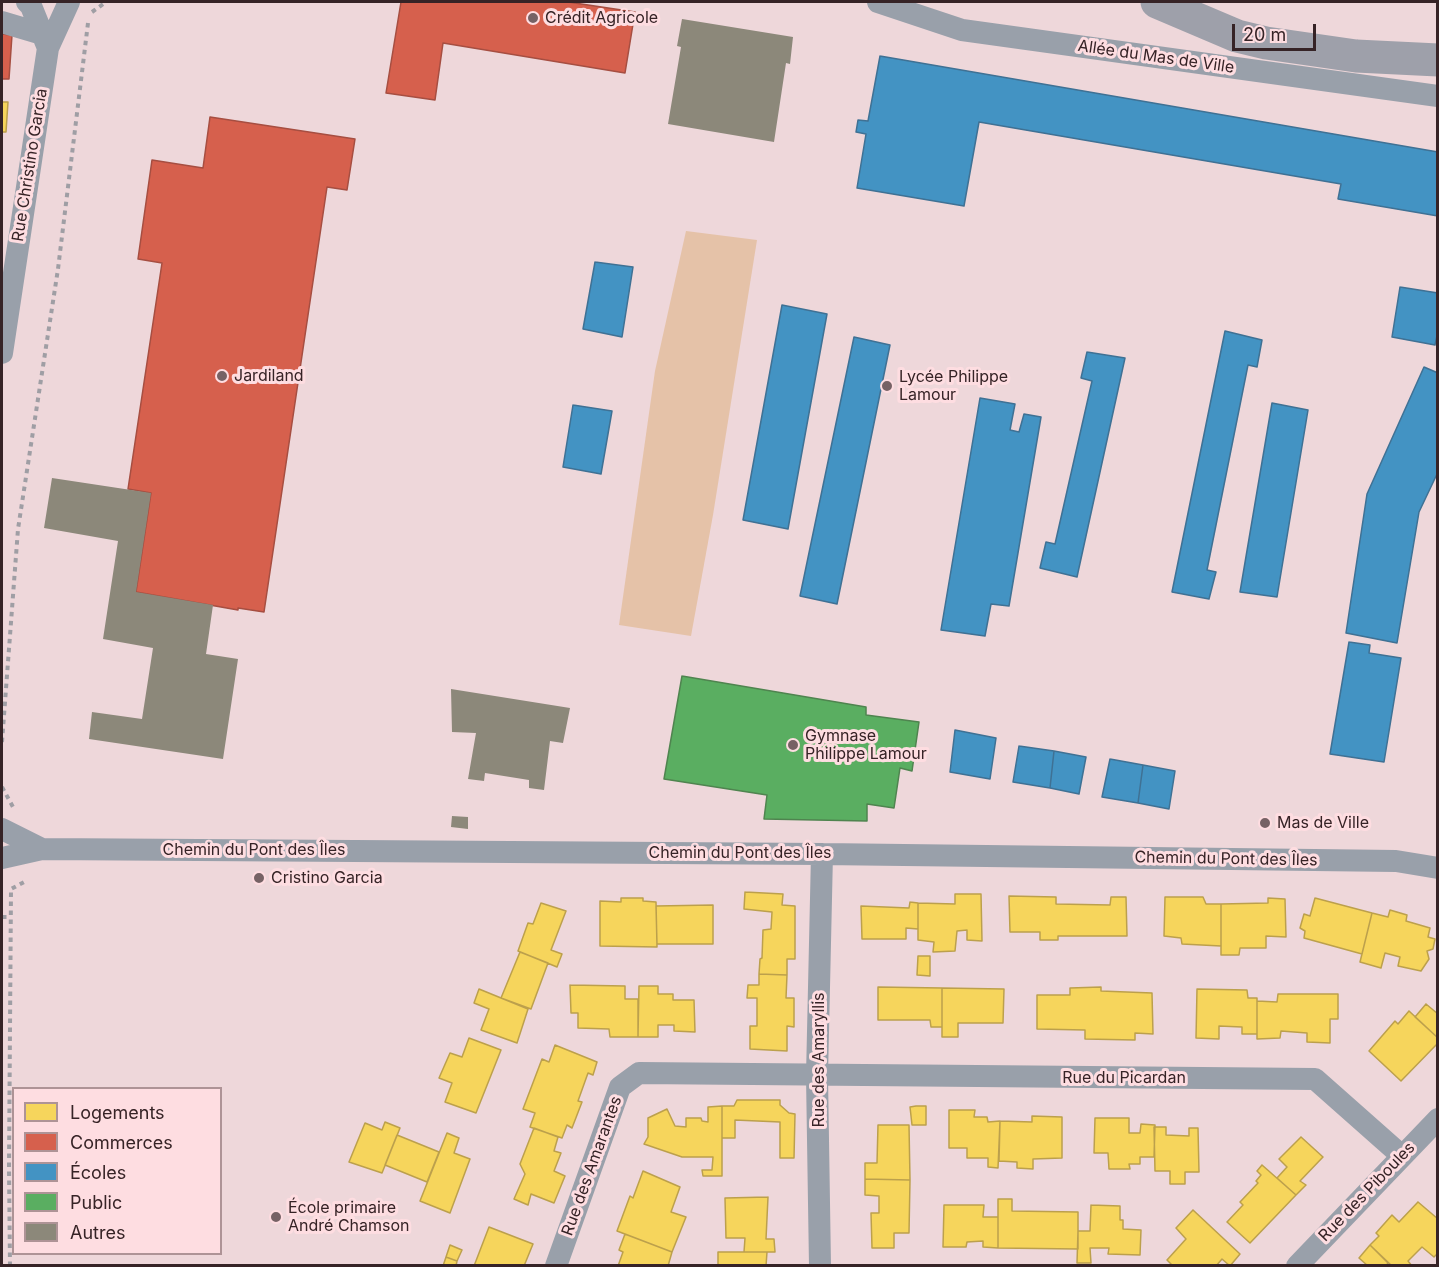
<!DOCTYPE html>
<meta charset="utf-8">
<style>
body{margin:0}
#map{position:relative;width:1439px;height:1267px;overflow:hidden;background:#eed7da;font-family:Inter,sans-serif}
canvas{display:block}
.frame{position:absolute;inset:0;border:3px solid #362326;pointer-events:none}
.legend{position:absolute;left:12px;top:1087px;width:210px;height:168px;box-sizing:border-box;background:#fedde1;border:2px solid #ae9396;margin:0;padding:8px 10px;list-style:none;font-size:18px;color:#362326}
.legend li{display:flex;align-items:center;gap:12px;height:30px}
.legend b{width:30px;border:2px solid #ae9396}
.scale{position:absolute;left:1232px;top:24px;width:84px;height:27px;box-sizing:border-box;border:3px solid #362326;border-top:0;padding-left:8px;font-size:18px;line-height:21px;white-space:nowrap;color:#362326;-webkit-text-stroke:4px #fedde1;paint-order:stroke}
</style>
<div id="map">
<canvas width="1439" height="1267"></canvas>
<div class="frame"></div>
<ul class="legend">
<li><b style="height:16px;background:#f6d55c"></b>Logements</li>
<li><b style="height:16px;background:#d6604d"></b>Commerces</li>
<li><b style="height:16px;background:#4393c3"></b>Écoles</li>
<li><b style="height:16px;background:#5aae61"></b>Public</li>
<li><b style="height:16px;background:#8c887a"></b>Autres</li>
</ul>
<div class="scale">20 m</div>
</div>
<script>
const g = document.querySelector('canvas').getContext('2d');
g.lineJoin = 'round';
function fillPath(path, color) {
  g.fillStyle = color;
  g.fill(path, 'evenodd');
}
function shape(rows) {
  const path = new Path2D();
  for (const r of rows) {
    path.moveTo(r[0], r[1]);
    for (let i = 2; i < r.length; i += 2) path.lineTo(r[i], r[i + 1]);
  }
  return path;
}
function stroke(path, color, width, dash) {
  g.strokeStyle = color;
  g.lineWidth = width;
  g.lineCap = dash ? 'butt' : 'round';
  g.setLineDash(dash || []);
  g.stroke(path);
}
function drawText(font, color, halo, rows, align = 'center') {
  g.font = font + ' Inter,sans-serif';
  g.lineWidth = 6;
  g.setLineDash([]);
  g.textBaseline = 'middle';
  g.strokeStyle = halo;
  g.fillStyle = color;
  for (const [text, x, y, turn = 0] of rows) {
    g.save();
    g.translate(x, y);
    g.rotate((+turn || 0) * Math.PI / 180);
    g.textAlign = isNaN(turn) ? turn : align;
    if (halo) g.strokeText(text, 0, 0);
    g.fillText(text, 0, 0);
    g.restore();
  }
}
const green = shape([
 [686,231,757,240,713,515,691,636,619,625,655,371]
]);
const homes = shape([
 [2,102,8,102,6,132,2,132,2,102],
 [745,892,783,894,782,905,795,906,795,959,787,959,787,975,759,974,760,959,762,958,763,930,771,929,772,912,744,909,745,892],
 [955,894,981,894,982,941,967,940,967,930,957,931,955,951,933,952,934,942,918,940,918,903,955,904,955,894],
 [1009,896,1056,897,1056,904,1110,905,1111,897,1126,897,1127,936,1058,936,1058,940,1040,940,1040,932,1010,932,1009,896],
 [1165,897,1203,897,1206,904,1221,904,1221,946,1182,944,1181,938,1164,936,1165,897],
 [621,898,643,898,643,901,656,902,657,947,600,946,600,901,621,902,621,898],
 [1268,898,1285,899,1286,937,1266,936,1266,948,1240,948,1239,955,1221,955,1221,904,1268,903,1268,898],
 [1315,898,1372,913,1362,954,1304,938,1305,931,1300,928,1304,914,1310,916,1315,898],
 [910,902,918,903,918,929,906,928,906,939,862,939,861,906,909,908,910,902],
 [541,903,566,911,551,950,562,954,557,967,518,951,528,923,533,924,541,903],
 [713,905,713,944,657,944,656,906,713,905],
 [1390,910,1407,915,1406,921,1430,928,1428,937,1435,939,1433,949,1427,951,1429,959,1421,971,1398,966,1400,957,1385,953,1381,968,1360,962,1372,913,1388,917,1390,910],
 [520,952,548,963,531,1009,501,998,520,952],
 [918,956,930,956,930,976,917,975,918,956],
 [759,974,787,975,786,998,794,998,794,1027,787,1026,787,1051,750,1049,750,1026,757,1026,757,998,747,998,748,985,759,985,759,974],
 [570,985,625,986,625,999,638,999,638,1037,610,1037,609,1029,578,1028,578,1013,571,1013,570,985],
 [639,986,658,986,658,994,673,994,673,1000,694,1000,695,1032,674,1031,674,1025,658,1025,658,1037,638,1037,639,986],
 [878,987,942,988,942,1027,931,1027,930,1020,878,1020,878,987],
 [1101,987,1101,991,1152,993,1153,1034,1135,1033,1135,1040,1085,1039,1085,1030,1037,1029,1037,995,1070,995,1070,988,1101,987],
 [942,988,1004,989,1003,1023,958,1023,958,1037,942,1037,942,988],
 [479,989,528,1009,517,1043,481,1030,489,1009,474,1003,479,989],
 [1197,989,1247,990,1248,998,1257,998,1257,1034,1242,1034,1242,1027,1219,1026,1219,1039,1196,1038,1197,989],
 [1278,994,1338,994,1338,1019,1330,1019,1330,1043,1307,1042,1307,1033,1281,1031,1280,1038,1257,1039,1257,1001,1277,1002,1278,994],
 [1426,1004,1438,1014,1438,1038,1415,1017,1426,1004],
 [1409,1011,1438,1038,1438,1043,1401,1081,1369,1051,1395,1021,1398,1024,1409,1011],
 [469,1038,501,1050,476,1113,445,1102,452,1083,439,1078,450,1053,462,1057,469,1038],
 [555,1045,597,1062,593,1075,588,1073,578,1101,582,1102,572,1128,567,1125,562,1138,530,1127,535,1113,523,1109,542,1059,549,1062,555,1045],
 [737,1100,780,1100,780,1105,789,1113,795,1114,794,1158,780,1158,780,1122,735,1120,735,1138,722,1138,722,1106,734,1106,737,1100],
 [722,1106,722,1176,703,1176,702,1170,712,1170,713,1157,682,1157,644,1144,648,1137,648,1118,667,1109,675,1126,686,1127,686,1118,701,1118,702,1121,708,1122,708,1107,722,1106],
 [916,1106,926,1106,926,1125,912,1125,910,1107,916,1106],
 [949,1110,975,1110,974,1117,987,1117,988,1122,1000,1121,998,1168,988,1167,988,1158,967,1158,967,1148,949,1148,949,1110],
 [1032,1116,1062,1117,1062,1158,1033,1159,1033,1169,1017,1168,1017,1162,999,1161,1000,1121,1032,1122,1032,1116],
 [1095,1118,1129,1118,1129,1133,1140,1133,1141,1124,1155,1125,1154,1157,1140,1157,1140,1164,1129,1164,1130,1169,1109,1169,1108,1153,1094,1153,1095,1118],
 [385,1122,400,1128,382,1173,349,1162,365,1123,382,1130,385,1122],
 [878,1125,909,1125,910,1180,865,1179,865,1163,877,1163,878,1125],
 [1154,1127,1166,1127,1166,1135,1189,1136,1189,1128,1198,1128,1199,1172,1185,1172,1185,1184,1170,1184,1170,1171,1155,1171,1154,1127],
 [534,1128,558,1137,554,1151,561,1153,554,1171,565,1176,554,1203,531,1194,528,1205,514,1199,525,1174,520,1164,534,1128],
 [447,1133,459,1138,454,1153,470,1159,450,1213,420,1201,447,1133],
 [397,1135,439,1152,427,1182,385,1165,397,1135],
 [1301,1137,1323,1157,1300,1181,1306,1185,1296,1195,1277,1178,1287,1167,1279,1159,1301,1137],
 [1262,1165,1296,1195,1250,1243,1227,1222,1243,1205,1240,1202,1258,1183,1256,1181,1261,1175,1257,1171,1262,1165],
 [643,1171,680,1187,671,1212,686,1217,672,1252,617,1231,630,1196,633,1198,643,1171],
 [865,1179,910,1180,909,1233,894,1233,894,1248,872,1248,871,1213,879,1213,879,1196,865,1195,865,1179],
 [768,1197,766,1239,774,1239,775,1252,744,1252,745,1238,726,1238,725,1198,768,1197],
 [998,1199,1012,1199,1012,1211,1078,1212,1078,1249,998,1248,998,1199],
 [1418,1202,1438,1219,1438,1253,1434,1257,1422,1247,1408,1261,1412,1266,1392,1266,1370,1245,1379,1236,1376,1233,1392,1215,1399,1222,1418,1202],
 [944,1205,984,1205,983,1217,998,1217,998,1248,983,1247,983,1241,967,1242,966,1247,943,1247,944,1205],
 [1091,1205,1120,1206,1120,1220,1123,1220,1123,1229,1141,1230,1140,1255,1108,1254,1109,1248,1090,1248,1091,1263,1077,1263,1078,1231,1090,1231,1091,1205],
 [1193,1210,1240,1254,1230,1266,1222,1259,1216,1266,1173,1266,1167,1260,1186,1239,1176,1228,1193,1210],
 [489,1227,533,1244,524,1266,474,1266,489,1227],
 [625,1234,672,1252,668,1266,618,1266,623,1252,619,1250,625,1234],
 [450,1245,462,1250,457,1261,446,1257,450,1245],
 [1370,1245,1388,1263,1386,1266,1368,1266,1359,1258,1370,1245],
 [718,1252,767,1252,766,1266,718,1266,718,1252],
 [446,1257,457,1261,456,1266,443,1266,446,1257]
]);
const shops = shape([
 [401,2,568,2,635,12,625,73,443,43,435,100,386,93,401,2],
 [2,34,12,35,9,79,2,79,2,34],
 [210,117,355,139,347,190,327,187,264,612,238,608,238,610,136,592,151,493,128,489,162,263,138,259,152,160,203,168,210,117]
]);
const schools = shape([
 [880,56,1438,152,1438,216,1338,199,1341,184,979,122,964,206,857,188,866,134,856,132,858,120,868,121,880,56],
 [595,262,633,267,622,337,583,329,595,262],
 [1400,287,1438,293,1438,331,1435,345,1392,337,1400,287],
 [782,305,827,314,788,529,743,520,782,305],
 [1225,331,1262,340,1257,367,1248,365,1207,570,1216,572,1209,599,1172,592,1225,331],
 [854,337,890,345,837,604,800,596,854,337],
 [1087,352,1125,358,1077,577,1040,568,1046,542,1055,544,1092,381,1081,378,1087,352],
 [1424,367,1438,373,1438,472,1419,512,1397,643,1346,633,1367,494,1424,367],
 [980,398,1015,404,1010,430,1019,432,1024,414,1041,417,1009,606,991,604,985,636,941,630,980,398],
 [1272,403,1308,410,1277,597,1240,592,1272,403],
 [573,405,612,411,601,474,563,467,573,405],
 [1349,642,1370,645,1369,653,1401,658,1384,762,1330,754,1349,642],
 [955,730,996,738,990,779,950,772,955,730],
 [1019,746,1054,751,1050,788,1013,782,1019,746],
 [1054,751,1086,757,1079,794,1050,788,1054,751],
 [1110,759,1143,765,1138,803,1102,797,1110,759],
 [1143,765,1175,771,1169,809,1138,803,1143,765]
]);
const public = shape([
 [682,676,866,707,866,715,919,722,912,771,900,768,894,808,867,804,867,821,764,819,767,795,664,779,682,676]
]);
const building = shape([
 [682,19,793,37,790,64,786,63,774,142,668,124,681,47,677,46],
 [52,478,151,493,136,592,213,605,206,654,238,659,223,759,89,739,92,712,142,719,153,648,103,639,118,541,44,528],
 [451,689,570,708,563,743,550,741,544,790,529,788,529,780,485,773,484,781,468,779,476,733,452,732],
 [452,816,468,817,468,829,451,827]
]);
const path = shape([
 [92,12,106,2],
 [2,742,18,529,58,269,88,23],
 [2,787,13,807],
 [2,917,11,917],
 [10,1266,9,1167,11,889,26,881]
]);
const street = shape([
 [27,2,31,6,48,48],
 [878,2,962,30,1438,96],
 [2,22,42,34],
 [2,353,48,48,69,2],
 [2,829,42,849],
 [2,858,42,849,822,854,1396,861,1438,868],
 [556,1266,620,1087,639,1073,1315,1079,1402,1156],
 [820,1266,817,1076,822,854],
 [1297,1266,1438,1119]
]);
const primary = shape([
 [1157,2,1237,36,1266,43,1356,56,1438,60]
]);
const markers = [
 [533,18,6,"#766265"],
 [222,376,6,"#766265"],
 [887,386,6,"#766265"],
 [793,745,6,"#766265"],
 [1265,823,6,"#766265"],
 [259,878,6,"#766265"],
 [276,1217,6,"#766265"]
];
const poiNames = [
 ["Crédit Agricole",545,18],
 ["Jardiland",234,376],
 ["Lycée Philippe",899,377],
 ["Lamour",899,395],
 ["Gymnase",805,736],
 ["Philippe Lamour",805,754],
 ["Mas de Ville",1277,823],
 ["Cristino Garcia",271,878],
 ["École primaire",288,1208],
 ["André Chamson",288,1226]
];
const streetNames = [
 ["Allée du Mas de Ville",1156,57,8],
 ["Rue Christino Garcia",30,165,-81],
 ["Chemin du Pont des Îles",254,850],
 ["Chemin du Pont des Îles",740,853],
 ["Chemin du Pont des Îles",1226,859,1],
 ["Rue des Amaryllis",819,1060,-90],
 ["Rue du Picardan",1124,1078],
 ["Rue des Amarantes",592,1166,-70],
 ["Rue des Piboules",1367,1192,-46]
];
fillPath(green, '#e5c2a8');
fillPath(homes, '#f6d55c');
stroke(homes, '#bca04c', 1.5);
fillPath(shops, '#d6604d');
stroke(shops, '#a64e41', 1.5);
fillPath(schools, '#4393c3');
stroke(schools, '#3f7194', 1.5);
fillPath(public, '#5aae61');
stroke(public, '#4f844f', 1.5);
fillPath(building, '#8c887a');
stroke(path, '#9f9ea4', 4, [4.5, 4.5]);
stroke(street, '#99a0aa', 22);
stroke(primary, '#9ea0aa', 33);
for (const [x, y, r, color] of markers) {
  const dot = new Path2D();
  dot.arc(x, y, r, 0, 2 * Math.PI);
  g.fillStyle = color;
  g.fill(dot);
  stroke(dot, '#fedde1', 2);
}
drawText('16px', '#362326', '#fedde1', poiNames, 'left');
drawText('16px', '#362326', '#fedde1', streetNames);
</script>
